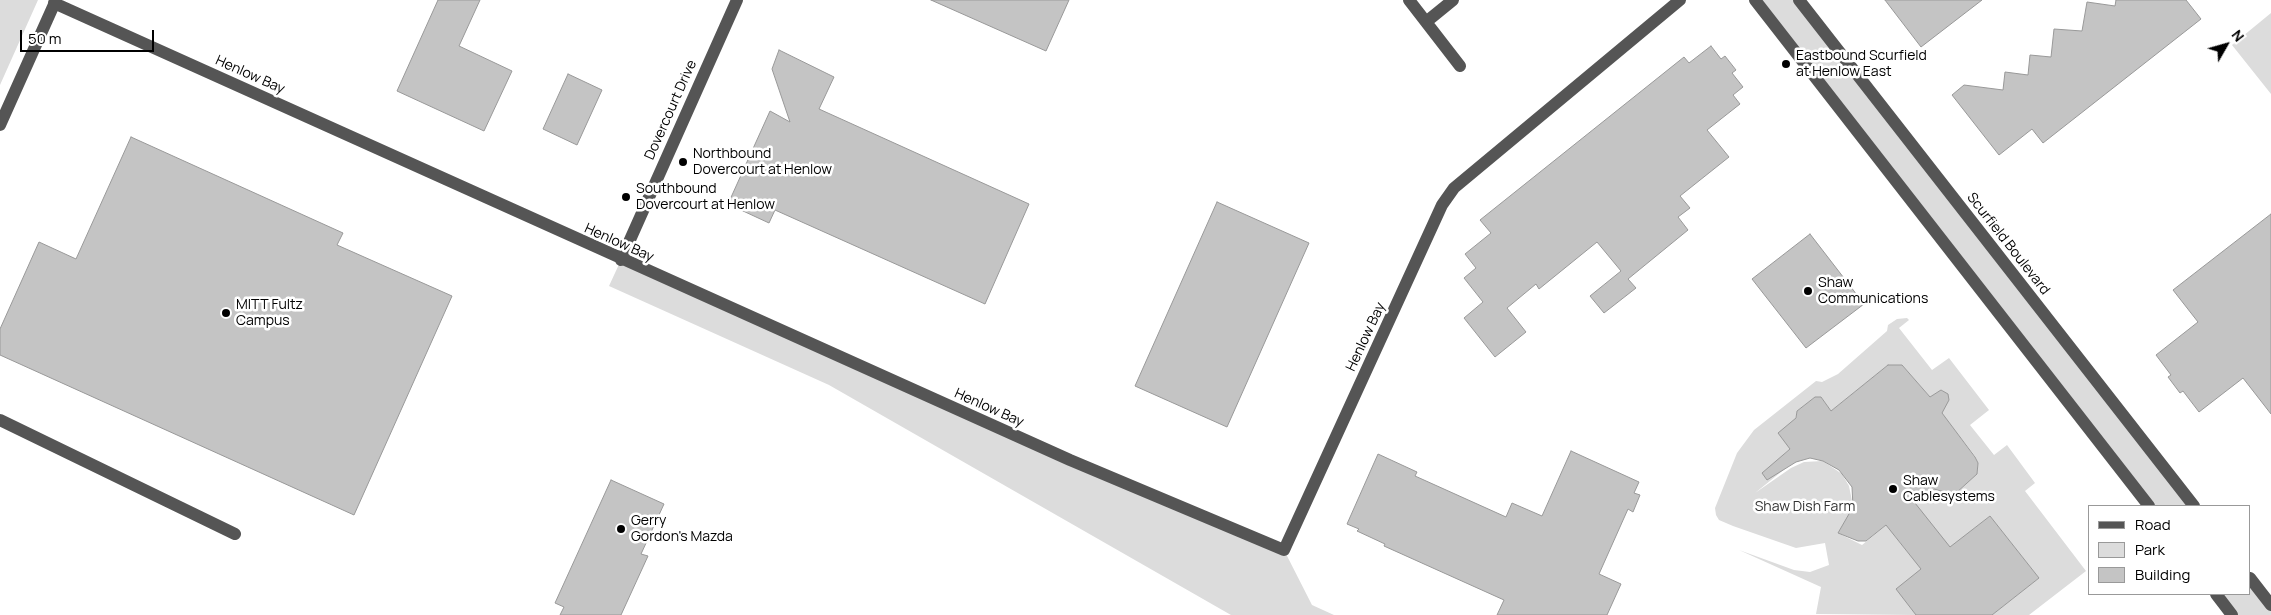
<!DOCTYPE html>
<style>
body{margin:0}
#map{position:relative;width:2271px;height:615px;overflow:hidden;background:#fff;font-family:Manrope,sans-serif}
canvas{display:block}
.legend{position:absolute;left:2088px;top:505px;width:162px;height:90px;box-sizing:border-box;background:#fff;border:1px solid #999;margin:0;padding:6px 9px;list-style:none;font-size:15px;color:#000}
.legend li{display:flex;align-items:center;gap:10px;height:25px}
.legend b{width:25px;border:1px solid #999}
.north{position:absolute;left:2201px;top:20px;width:50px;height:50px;-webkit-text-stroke:4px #fff;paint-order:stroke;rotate:52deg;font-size:14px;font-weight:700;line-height:20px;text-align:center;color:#000}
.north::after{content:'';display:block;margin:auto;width:18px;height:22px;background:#000;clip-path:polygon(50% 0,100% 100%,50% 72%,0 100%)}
.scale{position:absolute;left:20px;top:30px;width:134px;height:22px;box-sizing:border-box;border:2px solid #000;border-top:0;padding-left:6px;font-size:15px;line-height:18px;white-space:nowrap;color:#000;-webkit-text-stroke:4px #fff;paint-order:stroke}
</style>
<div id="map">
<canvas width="2271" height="615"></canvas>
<ul class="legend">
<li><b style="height:6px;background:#555"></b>Road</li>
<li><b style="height:14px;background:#dcdcdc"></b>Park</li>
<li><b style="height:14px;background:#c4c4c4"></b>Building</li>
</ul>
<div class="north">N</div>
<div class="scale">50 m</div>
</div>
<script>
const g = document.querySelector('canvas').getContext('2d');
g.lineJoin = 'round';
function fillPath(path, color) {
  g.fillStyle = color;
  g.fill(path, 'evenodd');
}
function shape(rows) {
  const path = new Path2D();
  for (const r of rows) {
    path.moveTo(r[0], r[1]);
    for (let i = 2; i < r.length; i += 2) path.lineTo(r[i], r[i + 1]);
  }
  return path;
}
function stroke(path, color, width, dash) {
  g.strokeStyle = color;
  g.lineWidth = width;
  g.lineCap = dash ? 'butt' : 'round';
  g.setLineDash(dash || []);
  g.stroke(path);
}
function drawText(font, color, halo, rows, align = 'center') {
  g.font = font + ' Manrope,sans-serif';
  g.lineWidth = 5;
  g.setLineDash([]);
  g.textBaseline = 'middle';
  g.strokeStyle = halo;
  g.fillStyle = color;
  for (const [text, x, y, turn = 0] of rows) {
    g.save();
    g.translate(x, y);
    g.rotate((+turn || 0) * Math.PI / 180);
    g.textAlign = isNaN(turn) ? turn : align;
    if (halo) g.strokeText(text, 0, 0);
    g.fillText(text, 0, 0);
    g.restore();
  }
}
const green = shape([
 [0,0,38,0,0,85],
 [1755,0,1799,0,2194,506,2149,506],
 [2271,13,2271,94,2232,45],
 [621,260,1284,550,1312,605,1334,615,1231,615,829,385,609,286],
 [1907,318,1909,320,1899,328,1932,370,1949,358,1989,410,1970,425,1994,455,2007,445,2035,483,2025,491,2086,571,2029,615,1992,615,2039,578,1990,516,1944,552,1905,511,1938,486,1942,491,1956,493,1977,474,1978,463,1975,456,1940,411,1949,400,1942,390,1930,397,1902,365,1888,365,1831,411,1821,397,1815,397,1797,411,1790,449,1784,454,1786,468,1755,493,1791,468,1804,462,1823,461,1842,474,1849,486,1852,501,1849,515,1838,533,1862,545,1896,517,1895,536,1909,554,1926,565,1916,615,1816,614,1821,587,1739,550,1794,570,1810,572,1829,565,1825,543,1796,548,1733,526,1719,520,1716,515,1715,508,1737,453,1754,430,1816,381,1822,382,1838,374,1887,331,1888,325,1897,319],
 [2250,578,2271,605,2271,615,2232,615,2216,594,2250,594]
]);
const building = shape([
 [438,0,480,0,459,46,512,71,484,131,397,91,438,0],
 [931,0,1069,0,1046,51,931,0],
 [1885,0,1982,0,1921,47,1885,0],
 [2116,0,2186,0,2201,19,2043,143,2032,129,1999,155,1952,95,1964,85,2003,90,2005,72,2028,75,2030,55,2051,57,2054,29,2082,31,2087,2,2115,6,2116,0],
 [1711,46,1721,59,1725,56,1736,70,1732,73,1743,87,1733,95,1740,104,1707,130,1729,157,1680,196,1690,208,1678,217,1688,230,1628,279,1636,288,1604,313,1590,296,1621,271,1597,242,1539,289,1536,284,1507,308,1526,332,1495,357,1464,318,1483,302,1464,278,1476,268,1465,254,1491,233,1480,220,1684,57,1689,63,1711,46],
 [779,50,834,77,819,109,1029,204,985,304,775,210,769,223,728,204,770,111,790,122,772,69,779,50],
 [568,74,602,90,577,145,543,129,568,74],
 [131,137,343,233,337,245,452,296,354,515,0,355,0,329,39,242,76,259,131,137],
 [1217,202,1309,243,1227,427,1135,386,1217,202],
 [2271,214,2271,414,2243,378,2199,412,2183,391,2180,393,2168,377,2171,375,2156,355,2198,322,2173,290,2271,214],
 [1810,234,1864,304,1806,348,1752,279,1810,234],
 [1888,365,1902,365,1930,397,1941,390,1948,394,1949,400,1942,413,1975,457,1978,463,1977,474,1956,493,1948,493,1934,489,1915,503,1950,547,1990,516,2039,578,1992,615,1916,615,1896,589,1921,569,1886,525,1866,541,1858,541,1838,533,1853,507,1852,487,1839,470,1823,461,1810,458,1796,462,1767,480,1762,473,1790,449,1778,433,1796,418,1797,411,1815,397,1821,397,1831,411,1888,365],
 [1571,451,1639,482,1634,493,1640,495,1633,512,1628,509,1599,574,1621,584,1607,615,1497,615,1504,600,1384,546,1385,544,1357,531,1359,529,1347,524,1378,454,1417,472,1415,476,1506,517,1512,503,1542,516,1571,451],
 [611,480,664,504,641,554,648,556,621,615,560,615,564,607,555,603,611,480]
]);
const minor = shape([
 [1409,0,1460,66],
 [1755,0,2149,506],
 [1799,0,2194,506],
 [54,3,1070,460,1284,550,1442,205,1454,188,1680,0],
 [1426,22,1453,0],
 [0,125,56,0],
 [621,260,737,0],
 [0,420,235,534],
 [2250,578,2271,605],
 [2216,594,2232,615]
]);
const markers = [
 [1786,64,5,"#000"],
 [683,162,5,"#000"],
 [626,197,5,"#000"],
 [1808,291,5,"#000"],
 [226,313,5,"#000"],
 [1893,489,5,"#000"],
 [621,529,5,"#000"]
];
const poiNames = [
 ["Eastbound Scurfield",1796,56],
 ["at Henlow East",1796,72],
 ["Northbound",693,154],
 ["Dovercourt at Henlow",693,170],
 ["Southbound",636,189],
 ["Dovercourt at Henlow",636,205],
 ["Shaw",1818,283],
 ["Communications",1818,299],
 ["MITT Fultz",236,305],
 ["Campus",236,321],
 ["Shaw",1903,481],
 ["Cablesystems",1903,497],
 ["Gerry",631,521],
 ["Gordon's Mazda",631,537]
];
const streetNames = [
 ["Henlow Bay",250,75,24],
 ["Dovercourt Drive",671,110,-66],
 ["Henlow Bay",619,243,24],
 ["Scurfield Boulevard",2008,244,52],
 ["Henlow Bay",1366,337,-65],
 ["Henlow Bay",989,408,24]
];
const parkNames = [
 ["Shaw Dish Farm",1805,507]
];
fillPath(green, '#dcdcdc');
fillPath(building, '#c4c4c4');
stroke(building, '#999', 1);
stroke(minor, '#555', 12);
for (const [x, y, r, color] of markers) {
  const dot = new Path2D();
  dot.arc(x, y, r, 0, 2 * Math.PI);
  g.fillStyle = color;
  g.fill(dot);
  stroke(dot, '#fff', 2);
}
drawText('14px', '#000', '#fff', poiNames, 'left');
drawText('14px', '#000', '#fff', streetNames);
drawText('14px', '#333', '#fff', parkNames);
</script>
